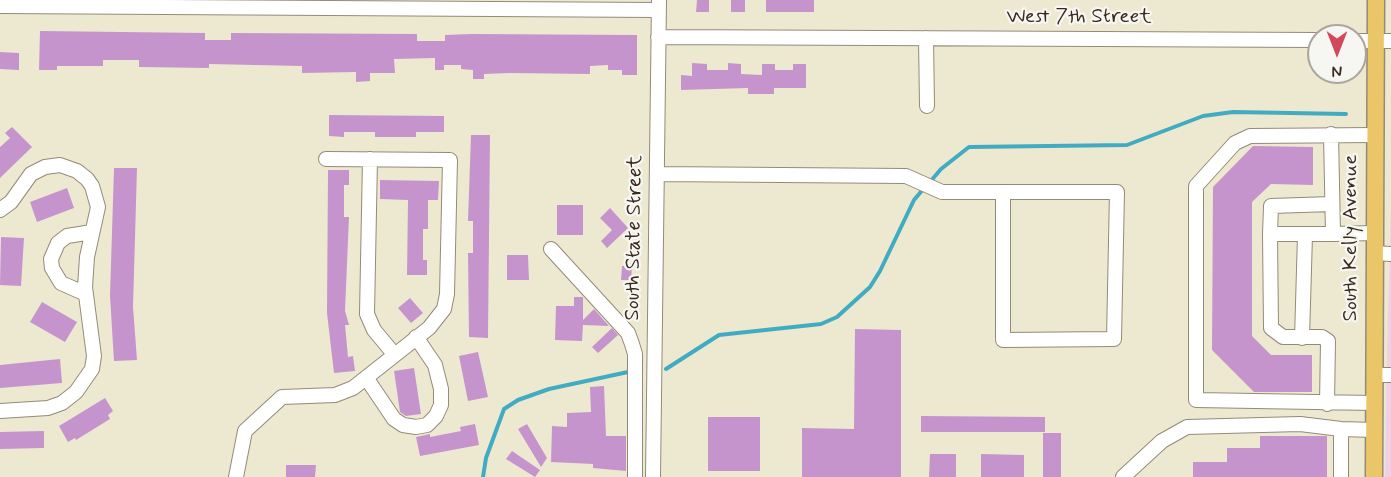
<!DOCTYPE html>
<style>
body{margin:0}
#map{position:relative;width:1391px;height:477px;overflow:hidden;background:#ede9d1;font-family:Mynerve,sans-serif}
canvas{display:block}
.north{position:absolute;left:1307px;top:24px;width:60px;height:60px;box-sizing:border-box;background:#f6f6f2;border:2px solid #aba49d;border-radius:50%;rotate:180deg;font-size:16px;font-weight:700;line-height:24px;text-align:center;color:#3b2a1e}
.north::after{content:'';display:block;margin:auto;width:21px;height:27px;background:#d1495b;clip-path:polygon(50% 0,100% 100%,50% 72%,0 100%)}
</style>
<div id="map">
<canvas width="1391" height="477"></canvas>
<div class="north">N</div>
</div>
<script>
const g = document.querySelector('canvas').getContext('2d');
g.lineJoin = 'round';
function fillPath(path, color) {
  g.fillStyle = color;
  g.fill(path, 'evenodd');
}
function shape(rows) {
  const path = new Path2D();
  for (const r of rows) {
    path.moveTo(r[0], r[1]);
    for (let i = 2; i < r.length; i += 2) path.lineTo(r[i], r[i + 1]);
  }
  return path;
}
function stroke(path, color, width, dash) {
  g.strokeStyle = color;
  g.lineWidth = width;
  g.lineCap = dash ? 'butt' : 'round';
  g.setLineDash(dash || []);
  g.stroke(path);
}
function drawText(font, color, halo, rows, align = 'center') {
  g.font = font + ' Mynerve,sans-serif';
  g.lineWidth = 4.5;
  g.setLineDash([]);
  g.textBaseline = 'middle';
  g.strokeStyle = halo;
  g.fillStyle = color;
  for (const [text, x, y, turn = 0] of rows) {
    g.save();
    g.translate(x, y);
    g.rotate((+turn || 0) * Math.PI / 180);
    g.textAlign = isNaN(turn) ? turn : align;
    if (halo) g.strokeText(text, 0, 0);
    g.fillText(text, 0, 0);
    g.restore();
  }
}
const built = shape([
 [1391,206,1391,477,1385,477,1387,352]
]);
const stream = shape([
 [930,182,941,169,969,147,1127,145,1203,116,1233,112,1346,114],
 [666,369,719,335,821,324,837,317,870,287,880,271,914,200,925,187],
 [483,477,486,458,504,409,518,400,549,389,628,372]
]);
const building = shape([
 [697,0,709,0,709,12,696,12],
 [731,0,745,0,745,12,731,12],
 [766,0,814,0,814,12,766,12],
 [40,31,205,33,205,40,231,40,231,33,417,34,417,41,445,41,445,35,472,34,637,35,637,75,622,75,622,70,608,70,608,65,590,66,590,74,510,73,484,74,484,79,473,79,473,70,461,69,461,65,444,65,444,70,435,70,435,58,394,59,395,73,370,73,370,81,356,82,356,72,302,73,302,66,209,64,209,68,139,67,139,60,103,60,103,66,57,66,57,70,39,70],
 [0,52,19,53,19,70,0,69],
 [692,63,707,64,707,70,728,70,728,63,741,64,741,74,762,75,762,64,775,64,775,70,793,70,793,64,806,64,806,88,774,88,774,94,748,94,748,88,681,90,681,75,692,76],
 [329,115,444,116,444,132,416,132,416,137,375,137,375,132,344,132,344,137,329,136],
 [12,127,32,147,0,178,0,147,10,138,5,133],
 [471,135,490,135,488,338,469,337,468,253,473,253,473,221,468,221],
 [1253,146,1313,147,1313,185,1271,184,1252,202,1252,336,1271,355,1312,355,1312,392,1254,392,1212,350,1213,187],
 [114,168,137,168,133,307,137,360,114,361,110,296],
 [328,170,349,170,349,185,344,185,344,217,349,217,345,311,349,325,345,325,348,357,353,356,355,371,334,373,327,313],
 [380,180,439,181,438,200,428,200,428,229,423,229,423,260,427,260,427,275,407,275,408,200,380,199],
 [67,188,74,208,37,222,30,202],
 [557,205,583,205,583,235,557,235],
 [610,208,628,228,607,248,601,241,612,230,600,218],
 [1,237,24,238,21,286,0,285],
 [507,255,528,255,529,280,507,280],
 [622,266,632,266,631,280,621,280],
 [574,297,583,297,583,320,594,309,609,326,583,325,582,341,555,340,556,306,574,306],
 [410,298,423,313,411,323,398,308],
 [42,302,77,322,65,342,30,322],
 [612,328,618,335,598,353,592,347],
 [855,329,901,330,901,477,802,477,802,428,854,429],
 [478,352,488,397,468,401,459,356],
 [60,359,62,383,0,388,0,365],
 [414,368,421,414,406,416,400,412,394,371],
 [604,386,606,436,626,436,626,471,593,468,593,464,551,462,552,426,567,427,567,413,591,412,590,387],
 [105,398,113,411,108,415,110,419,76,440,75,438,68,442,59,426],
 [921,416,1045,417,1045,432,921,432],
 [708,417,760,417,760,471,708,471],
 [475,424,479,445,420,456,416,437,430,434,430,437,461,431,460,427],
 [527,424,547,458,541,467,518,429],
 [44,431,44,448,0,449,0,432],
 [1043,433,1061,433,1061,477,1043,477],
 [1260,436,1327,436,1327,477,1193,477,1193,462,1227,462,1227,448,1260,448],
 [512,451,540,470,535,477,506,459],
 [930,454,956,454,956,477,929,477],
 [981,454,1024,455,1024,477,981,477],
 [286,465,316,465,315,477,286,477]
]);
const minor = shape([
 [0,6,658,10],
 [658,37,1319,40],
 [926,38,927,106],
 [1355,41,1391,41],
 [1331,134,1333,234,1375,233],
 [370,159,367,314,374,330,394,354],
 [657,174,906,176,942,192,1117,192,1114,339,1003,340,1003,192],
 [0,210,11,202,31,174,45,167,60,165,77,171,87,179,92,186,98,207,87,257,85,287,94,356,92,369,76,392,62,403,48,408,0,411],
 [1270,234,1271,206,1332,204],
 [551,249,628,333,632,344,635,354,635,477],
 [1375,253,1391,254],
 [86,294,61,283,52,268,51,259,58,243,67,236,92,232],
 [1302,338,1305,235],
 [1374,375,1391,375],
 [367,379,394,419,403,425,416,427,427,425,436,416,441,405,441,389,435,365,416,337],
 [1374,403,1196,400,1196,186,1235,143,1250,136,1375,135],
 [1327,404,1328,341,1322,337,1283,337,1271,328,1270,234,1333,234],
 [1341,429,1341,477],
 [236,477,245,431,282,397,335,395,353,388,429,328,444,309,447,294,450,160,326,159],
 [653,477,659,0],
 [1123,477,1162,441,1187,427,1300,424,1341,429,1374,430]
]);
const major = shape([
 [1374,477,1376,0]
]);
const streetNames = [
 ["West 7th Street",1079,18],
 ["South State Street",635,238,-89],
 ["South Kelly Avenue",1352,238,-90]
];
fillPath(built, '#efd0e6');
stroke(stream, '#41acc1', 4);
fillPath(building, '#c594cd');
stroke(minor, '#948a78', 16);
stroke(major, '#948a78', 19);
stroke(minor, '#fff', 14);
stroke(major, '#ebc669', 16);
drawText('21px', '#3b2a1e', '#f6f6f2', streetNames);
</script>
